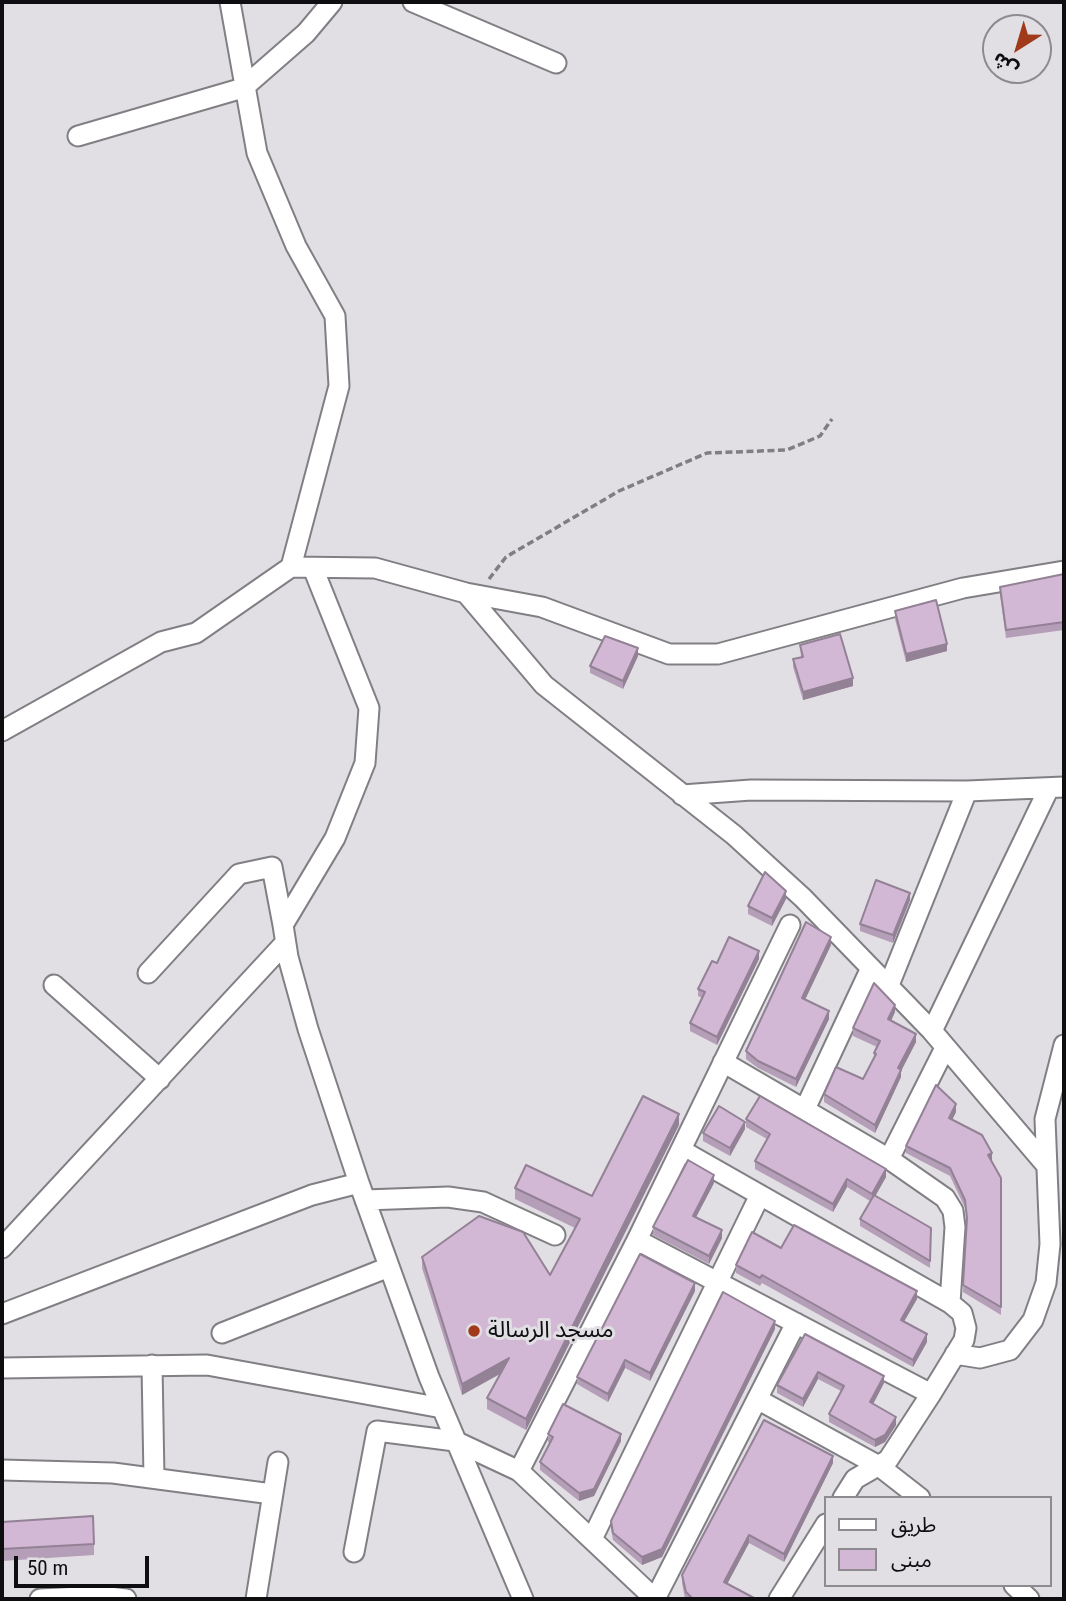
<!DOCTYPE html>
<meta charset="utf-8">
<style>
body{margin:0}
#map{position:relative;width:1066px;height:1601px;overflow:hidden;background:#e1dfe4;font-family:"Roboto Condensed","Noto Sans Arabic",sans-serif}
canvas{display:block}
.frame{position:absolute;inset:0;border:4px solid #0e0d0f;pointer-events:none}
.legend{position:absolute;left:824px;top:1496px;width:228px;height:91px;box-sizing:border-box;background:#e1dfe4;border:2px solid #8d8b8f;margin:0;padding:9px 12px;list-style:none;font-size:21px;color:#0e0d0f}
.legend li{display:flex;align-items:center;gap:14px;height:35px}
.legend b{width:35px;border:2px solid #8d8b8f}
.north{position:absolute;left:982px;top:14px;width:70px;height:70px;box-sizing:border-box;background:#e1dfe4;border:2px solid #8d8b8f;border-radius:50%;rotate:217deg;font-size:19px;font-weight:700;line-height:28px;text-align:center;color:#0e0d0f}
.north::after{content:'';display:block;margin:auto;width:24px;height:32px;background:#a1391b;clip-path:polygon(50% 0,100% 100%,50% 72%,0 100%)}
.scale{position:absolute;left:14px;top:1556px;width:135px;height:32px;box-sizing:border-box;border:4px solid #0e0d0f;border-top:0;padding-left:9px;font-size:21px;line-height:24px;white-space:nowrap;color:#0e0d0f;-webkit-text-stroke:5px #e1dfe4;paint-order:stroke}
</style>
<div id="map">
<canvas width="1066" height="1601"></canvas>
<div class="frame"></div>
<ul class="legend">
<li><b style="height:9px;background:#fff"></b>طريق</li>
<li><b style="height:19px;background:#d2b8d5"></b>مبنى</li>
</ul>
<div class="north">ش</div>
<div class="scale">50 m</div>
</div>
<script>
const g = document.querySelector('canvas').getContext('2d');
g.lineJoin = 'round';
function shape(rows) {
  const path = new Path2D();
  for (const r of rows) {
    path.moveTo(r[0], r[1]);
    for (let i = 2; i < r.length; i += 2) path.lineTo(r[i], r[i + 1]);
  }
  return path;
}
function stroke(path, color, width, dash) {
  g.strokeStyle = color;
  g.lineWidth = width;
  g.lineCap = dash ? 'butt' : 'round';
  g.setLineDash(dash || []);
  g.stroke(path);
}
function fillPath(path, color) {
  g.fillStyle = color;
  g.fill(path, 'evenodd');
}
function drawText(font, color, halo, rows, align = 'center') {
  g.font = font + ' "Roboto Condensed","Noto Sans Arabic",sans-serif';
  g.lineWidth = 6;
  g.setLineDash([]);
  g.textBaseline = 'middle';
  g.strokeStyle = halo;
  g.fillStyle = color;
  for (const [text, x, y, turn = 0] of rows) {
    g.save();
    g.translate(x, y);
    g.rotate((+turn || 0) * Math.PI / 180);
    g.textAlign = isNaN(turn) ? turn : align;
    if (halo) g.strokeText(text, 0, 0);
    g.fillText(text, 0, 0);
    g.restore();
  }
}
const path = shape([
 [489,579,506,557,619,491,707,453,787,450,820,436,832,419]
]);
const minor = shape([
 [230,2,257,153,296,246,335,316,339,386,291,567],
 [413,2,556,63],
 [78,136,243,88,306,33,332,2],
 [313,568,369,708,365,763,335,838,283,925,288,957,308,1029,359,1183],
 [466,593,544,685,734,835,803,898,932,1031,1047,1166],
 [2,731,161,642,196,633,291,567,375,568,466,593,542,607,669,654,718,654,963,588,1064,571],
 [682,795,751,790,967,791,1064,787],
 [148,973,239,874,272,867,283,925],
 [54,985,160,1079],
 [889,985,967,791],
 [932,1031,1049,788],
 [723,1062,889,1159,945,1198,953,1211,955,1227,950,1303],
 [805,1109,871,968],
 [681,1150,950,1303,962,1313,966,1328,964,1340,931,1394,888,1460,855,1479,843,1498],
 [889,1159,945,1048],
 [365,1200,448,1197,483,1202,555,1235],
 [637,1240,931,1394],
 [2,1248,285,943],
 [2,1314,312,1195,359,1183,429,1377,523,1599],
 [222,1333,389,1267],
 [955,1354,980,1358,1010,1350,1033,1320,1046,1283,1050,1244,1045,1119,1064,1045],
 [152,1365,154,1478],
 [2,1368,207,1365,442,1408],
 [757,1399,879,1466,920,1498],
 [2,1470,113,1473,272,1494],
 [519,1471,637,1240,790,925],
 [592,1539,760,1195],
 [354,1552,377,1431,455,1441,519,1471,655,1599],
 [1014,1585,1029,1599],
 [40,1599,100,1596,126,1599],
 [256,1599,278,1462],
 [655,1599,796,1323],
 [779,1599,826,1524]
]);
const wall = shape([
 [1064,574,1064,630,1006,638,1000,594,1000,587],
 [895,611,947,651,906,662,895,619],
 [800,645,853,686,803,700,793,667,793,659,801,657],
 [638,656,623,689,590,673,590,666],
 [786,899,772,926,748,914,748,906],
 [910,900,893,943,860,931,860,924],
 [831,945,805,1000,829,1019,796,1087,758,1068,746,1059,746,1051],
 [759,959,717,1045,690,1031,690,1023,702,998,698,996,698,989,717,963],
 [895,1012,891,1021,916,1042,901,1071,901,1077,875,1133,824,1102,824,1094,863,1079,874,1059,874,1053,877,1047,853,1036,853,1028],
 [956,1112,952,1120,992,1160,991,1161,1001,1178,1001,1315,963,1292,967,1223,965,1208,950,1176,906,1153,906,1146],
 [746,1119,886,1177,875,1196,931,1228,930,1268,860,1226,860,1219,870,1201,847,1187,833,1212,755,1169,755,1161,767,1139,746,1127],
 [679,1125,526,1430,487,1409,487,1398,501,1373,462,1395,422,1268,422,1257,550,1275,575,1228,515,1199,515,1188,592,1196],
 [745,1129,730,1156,703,1141,703,1133],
 [714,1183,696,1217,722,1238,709,1264,653,1235,653,1227],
 [781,1248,917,1299,904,1321,927,1342,913,1367,762,1283,760,1286,736,1273,736,1265],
 [695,1291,650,1381,625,1368,608,1402,577,1384,577,1377],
 [775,1329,662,1557,642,1565,613,1540,611,1529,611,1521],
 [805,1334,884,1383,873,1404,896,1425,885,1442,875,1447,829,1422,829,1414,841,1391,818,1379,803,1407,777,1393,777,1385],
 [548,1434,621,1441,594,1496,579,1501,540,1470,540,1462,550,1443,548,1442],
 [833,1463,784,1562,749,1543,727,1584,756,1599,685,1599,682,1583,682,1575],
 [2,1522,94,1544,94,1555,2,1561]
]);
const shadedWall = shape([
 [947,644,947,651,906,662,906,654],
 [638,648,638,656,623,689,623,681],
 [853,678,853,686,803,700,803,692],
 [786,891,786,899,772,926,772,918],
 [910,893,910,900,893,943,893,935],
 [831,937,831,945,802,1006,802,998],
 [759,951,759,959,717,1045,717,1037],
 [895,1005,895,1012,888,1027,888,1019],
 [829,1011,829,1019,796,1087,796,1079],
 [916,1034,916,1042,901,1071,901,1077,875,1133,875,1125,898,1068],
 [956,1104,956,1112,949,1126,949,1118],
 [679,1114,679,1125,526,1430,526,1419],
 [745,1122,745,1129,730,1156,730,1148],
 [992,1153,992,1160,988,1163,988,1155],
 [886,1169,886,1177,872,1202,872,1194],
 [714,1175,714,1183,693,1223,693,1216],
 [847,1179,847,1187,833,1212,833,1204],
 [722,1230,722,1238,709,1264,709,1256],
 [695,1283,695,1291,650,1381,650,1373],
 [917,1291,917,1299,901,1327,901,1320],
 [775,1321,775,1329,662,1557,642,1565,642,1557],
 [927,1334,927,1342,913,1367,913,1360],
 [509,1358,509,1369,462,1395,462,1384],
 [625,1360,625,1368,608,1402,608,1394],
 [818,1372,818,1379,803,1407,803,1399],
 [884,1376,884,1383,870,1410,870,1402],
 [896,1417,896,1425,885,1442,875,1447,875,1440],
 [621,1434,621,1441,594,1496,579,1501,579,1493],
 [833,1456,833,1463,784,1562,784,1554],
 [749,1535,749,1543,724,1590,724,1582]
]);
const building = shape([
 [1064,574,1064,622,1006,630,1000,587,1064,574],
 [936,600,947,644,906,654,895,611,936,600],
 [840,634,853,678,803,692,793,659,803,657,800,645,840,634],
 [605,636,638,648,623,681,590,666,605,636],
 [765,872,786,891,772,918,748,906,765,872],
 [876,880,910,893,893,935,860,924,876,880],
 [806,922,831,937,802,998,829,1011,796,1079,758,1061,746,1051,806,922],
 [729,937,759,951,717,1037,690,1023,705,992,698,989,712,961,717,963,729,937],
 [874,983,895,1005,888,1019,916,1034,898,1068,901,1070,875,1125,824,1094,836,1067,863,1079,876,1054,874,1053,880,1041,853,1028,874,983],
 [936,1085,956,1104,949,1118,982,1135,992,1153,988,1155,1001,1178,1001,1307,963,1285,967,1218,965,1200,950,1168,906,1146,936,1085],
 [643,1096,679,1114,526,1419,487,1398,509,1358,462,1384,422,1257,479,1216,523,1232,550,1275,580,1219,515,1188,526,1165,592,1196,643,1096],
 [760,1096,886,1169,872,1194,847,1179,833,1204,755,1161,770,1134,746,1119,760,1096],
 [719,1106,745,1122,730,1148,703,1133,719,1106],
 [688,1160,714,1175,693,1216,722,1230,709,1256,653,1227,688,1160],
 [874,1195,931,1228,930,1261,860,1219,874,1195],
 [794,1225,917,1291,901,1320,927,1334,913,1360,762,1275,760,1278,736,1265,752,1232,781,1248,794,1225],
 [640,1254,695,1283,650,1373,625,1360,608,1394,577,1377,640,1254],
 [723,1292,775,1321,662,1549,642,1557,613,1533,611,1521,723,1292],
 [805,1334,884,1376,870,1402,896,1417,885,1435,875,1440,829,1414,844,1386,818,1372,803,1399,777,1385,805,1334],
 [563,1404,621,1434,594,1489,579,1493,540,1462,553,1437,548,1434,563,1404],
 [764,1420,833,1456,784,1554,749,1535,724,1582,756,1599,693,1599,686,1592,682,1575,764,1420],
 [93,1516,94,1544,2,1549,2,1522,93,1516]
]);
const markers = [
 [474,1331,7,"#a1391b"]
];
const poiNames = [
 ["مسجد الرسالة",488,1331]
];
stroke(minor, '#817f84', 23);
stroke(path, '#807e82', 3.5, [7, 3.5]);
stroke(minor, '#fff', 19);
fillPath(wall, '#b59eb7');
fillPath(shadedWall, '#938195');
fillPath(building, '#d2b8d5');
stroke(building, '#938195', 2);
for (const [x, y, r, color] of markers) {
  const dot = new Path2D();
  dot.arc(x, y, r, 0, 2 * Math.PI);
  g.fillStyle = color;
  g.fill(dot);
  stroke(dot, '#e1dfe4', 2.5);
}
drawText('23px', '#0e0d0f', '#e1dfe4', poiNames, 'left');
</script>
